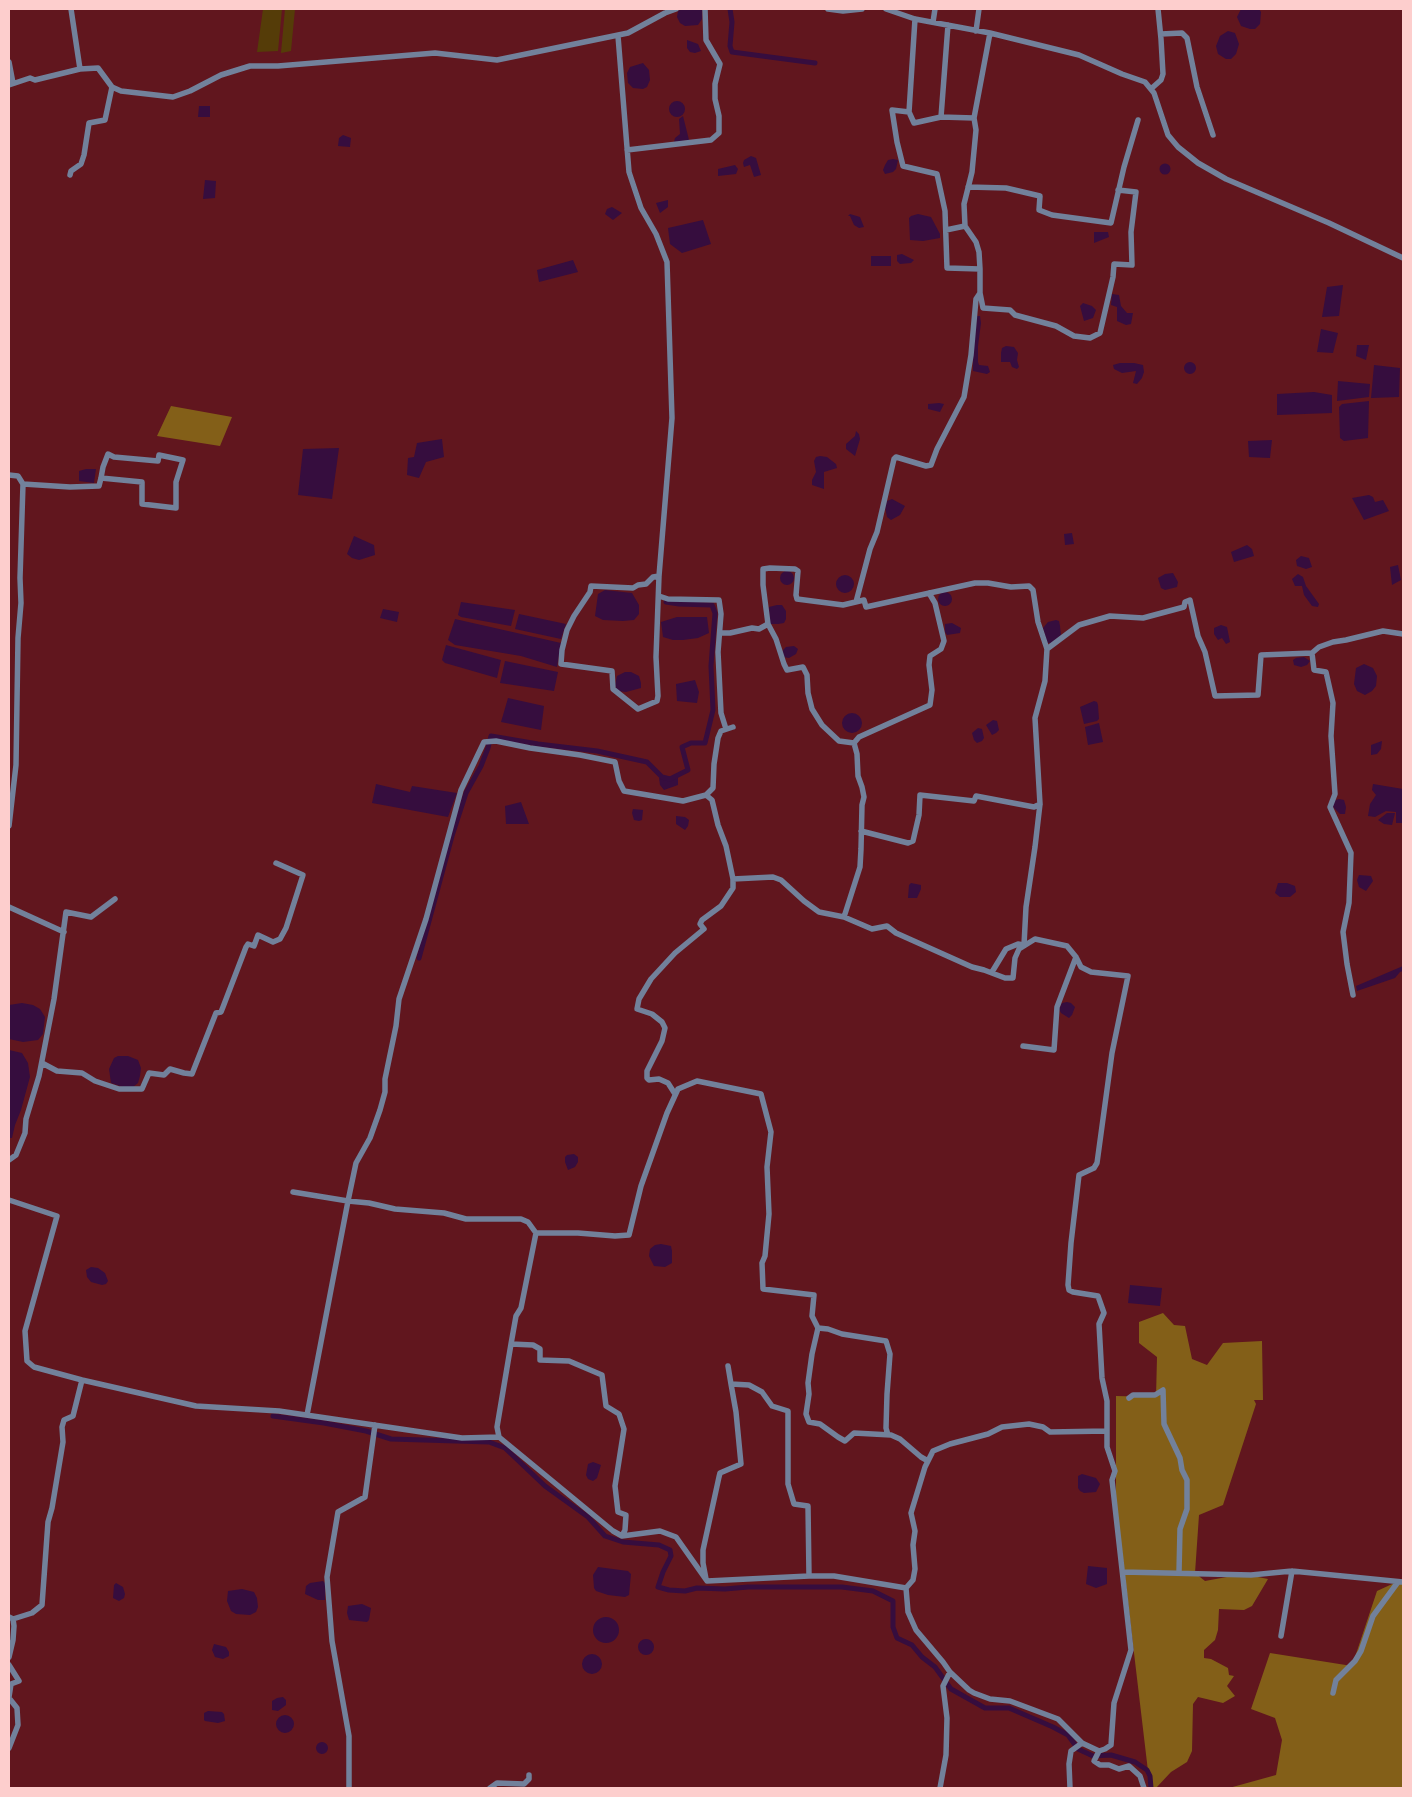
<!DOCTYPE html>
<style>
body{margin:0}
#map{position:relative;width:1412px;height:1797px;overflow:hidden;background:#61161e;font-family:Spectral,serif}
canvas{display:block}
.frame{position:absolute;inset:0;border:10px solid #fdcecd;pointer-events:none}
</style>
<div id="map">
<canvas width="1412" height="1797"></canvas>
<div class="frame"></div>
</div>
<script>
const g = document.querySelector('canvas').getContext('2d');
g.lineJoin = 'round';
function fillPath(path, color) {
  g.fillStyle = color;
  g.fill(path, 'evenodd');
}
function shape(rows) {
  const path = new Path2D();
  for (const r of rows) {
    if (r.length === 3) {
      path.moveTo(r[0] + r[2], r[1]);
      path.arc(r[0], r[1], r[2], 0, 2 * Math.PI);
      continue;
    }
    path.moveTo(r[0], r[1]);
    for (let i = 2; i < r.length; i += 2) path.lineTo(r[i], r[i + 1]);
  }
  return path;
}
function stroke(path, color, width, dash) {
  g.strokeStyle = color;
  g.lineWidth = width;
  g.lineCap = dash ? 'butt' : 'round';
  g.setLineDash(dash || []);
  g.stroke(path);
}
const green = shape([
 [263,9,282,9,278,51,257,52],
 [285,9,295,9,291,51,281,53]
]);
const forest = shape([
 [171,406,232,417,220,446,157,436],
 [1163,1313,1174,1325,1185,1326,1192,1359,1207,1365,1223,1343,1262,1341,1263,1400,1254,1400,1256,1404,1223,1505,1199,1515,1195,1573,1205,1581,1243,1574,1268,1579,1252,1606,1244,1610,1219,1609,1218,1630,1215,1640,1204,1650,1204,1658,1211,1659,1228,1668,1229,1675,1234,1676,1227,1686,1235,1696,1223,1703,1198,1697,1193,1704,1192,1751,1187,1762,1171,1772,1156,1788,1150,1788,1116,1501,1116,1396,1156,1397,1157,1357,1139,1343,1139,1322],
 [1403,1579,1403,1788,1229,1788,1276,1775,1282,1740,1275,1718,1251,1709,1270,1653,1352,1666,1377,1591]
]);
const water = shape([
 [683,9,702,9,702,19,698,25,685,26,680,23,677,17,678,11],
 [1241,9,1259,9,1261,12,1260,24,1255,29,1250,29,1241,26,1237,17],
 [1228,31,1235,33,1239,44,1236,54,1231,59,1226,59,1218,54,1216,46,1220,36],
 [687,40,698,44,701,51,695,53,690,52,687,48],
 [643,63,649,70,650,80,647,87,643,89,633,88,628,83,627,73,630,67],
 [677,109,8],
 [199,106,210,106,210,117,198,117],
 [683,116,689,140,674,142,675,138,680,134,679,119],
 [343,135,351,138,350,147,338,146,339,138],
 [751,156,756,158,761,175,754,177,750,165,744,167,743,163,744,160],
 [893,159,898,160,896,169,893,172,885,174,883,170,885,165,888,160],
 [1165,169,5.5],
 [735,165,738,169,736,174,718,176,718,169],
 [205,180,216,181,215,198,203,199],
 [668,200,668,207,660,213,656,203],
 [612,207,622,213,613,220,605,214,607,209],
 [850,214,860,217,864,227,859,228,854,225,850,216,848,216],
 [918,214,931,217,940,234,940,238,923,241,910,240,909,218,911,216],
 [703,220,711,244,682,253,670,244,668,228],
 [1094,232,1108,232,1109,237,1094,243],
 [902,254,914,260,911,263,900,264,897,261,897,255],
 [871,256,891,256,891,266,871,266],
 [573,260,578,272,539,282,537,270],
 [1343,285,1339,316,1322,317,1327,287],
 [1112,294,1119,295,1121,306,1127,313,1133,313,1131,324,1126,325,1117,321,1117,307,1111,305],
 [1083,303,1092,306,1096,310,1093,318,1084,321,1080,306],
 [977,316,980,316,981,323,978,346,978,362,979,365,988,366,990,372,987,374,973,371,973,351],
 [1321,329,1338,333,1333,353,1317,352],
 [1357,345,1369,345,1366,360,1356,356],
 [1006,346,1014,347,1018,353,1017,360,1019,367,1017,369,1012,367,1010,362,1001,362,1001,353,1002,348],
 [1190,368,6],
 [1120,363,1134,363,1143,365,1144,372,1142,378,1137,384,1133,383,1136,371,1122,373,1114,369,1113,365],
 [1374,365,1400,368,1399,397,1371,398],
 [1338,381,1370,384,1369,397,1337,401],
 [1314,392,1332,395,1332,413,1277,415,1277,394],
 [1369,401,1368,438,1344,441,1340,438,1339,407,1342,404],
 [939,403,944,404,940,412,928,409,928,404],
 [856,431,859,434,860,439,855,456,846,449,846,444,855,436],
 [442,439,444,457,426,462,419,478,407,475,408,458,414,457,417,443],
 [1272,440,1270,458,1249,457,1248,441],
 [339,448,332,499,298,495,303,449],
 [820,456,827,457,836,464,837,468,824,472,824,489,812,485,812,480,816,472,814,461,816,457],
 [86,469,96,469,94,483,79,481,79,471],
 [1369,495,1373,497,1375,502,1383,500,1389,511,1364,520,1352,498],
 [892,499,905,506,900,515,891,520,887,517,885,507,887,501],
 [1072,533,1074,544,1065,545,1064,534],
 [354,536,374,545,375,555,359,560,352,558,347,554],
 [1247,545,1252,549,1254,556,1234,562,1231,552],
 [1301,556,1309,558,1312,567,1306,569,1297,566,1296,560],
 [1398,565,1401,580,1392,585,1390,567],
 [787,578,7],
 [1173,573,1178,582,1177,587,1165,590,1161,588,1158,578,1165,574],
 [1298,574,1303,577,1306,586,1319,604,1318,607,1312,606,1304,595,1302,586,1295,586,1292,579],
 [845,584,9],
 [605,590,632,593,639,605,639,614,634,620,623,621,603,620,595,616,598,594],
 [945,599,7],
 [461,602,515,610,511,626,461,617,458,615],
 [777,605,782,605,786,611,786,619,784,623,778,624,770,624,769,607],
 [383,609,399,612,397,622,380,618],
 [519,614,566,624,561,639,515,629],
 [677,617,707,617,709,633,698,638,683,640,673,640,663,637,661,622],
 [455,619,561,643,557,667,521,656,455,645,448,640],
 [1056,620,1059,621,1060,626,1061,635,1051,643,1047,643,1043,628,1048,622],
 [952,623,961,628,960,633,947,635,945,632,945,624],
 [1221,625,1227,627,1230,642,1226,644,1222,638,1218,640,1214,634,1214,628],
 [446,645,501,660,497,678,445,663,442,660],
 [794,646,798,649,796,654,789,658,783,657,783,650,786,647],
 [1304,657,1310,661,1307,665,1301,667,1294,665,1293,660,1296,658],
 [505,661,558,672,554,691,500,683],
 [1364,664,1373,668,1377,676,1376,686,1372,691,1365,695,1357,691,1354,684,1356,668],
 [625,672,631,672,639,676,641,683,641,688,626,692,617,691,615,685,617,676],
 [695,680,699,692,697,703,677,701,676,684],
 [508,698,544,706,541,730,501,722],
 [1094,701,1097,702,1098,705,1099,719,1097,721,1084,724,1080,707],
 [852,723,10],
 [993,720,997,721,999,730,996,733,992,735,986,725],
 [1099,723,1103,742,1088,745,1085,727],
 [978,728,982,729,984,738,982,741,977,743,974,740,972,733],
 [1382,741,1381,749,1377,754,1371,755,1371,745],
 [659,778,667,780,678,778,678,785,664,790,660,785],
 [376,784,410,792,412,786,457,793,448,817,372,803],
 [1373,784,1403,789,1403,823,1396,823,1396,812,1386,811,1375,817,1368,816,1370,804,1376,795,1372,790],
 [1339,799,1344,800,1346,807,1345,814,1340,814,1333,807,1333,801],
 [521,802,529,824,506,824,505,806],
 [633,809,643,810,642,820,639,821,634,820,632,813],
 [1387,813,1395,813,1392,825,1384,824,1378,820],
 [676,816,685,817,689,820,688,826,685,830,676,824],
 [1359,875,1371,876,1373,881,1366,891,1359,887,1357,880],
 [911,883,921,885,921,889,917,898,908,898,909,885],
 [1278,883,1287,883,1295,886,1296,892,1290,897,1280,897,1275,893],
 [1403,966,1403,971,1400,972,1395,978,1357,991,1356,986],
 [1067,1002,1071,1003,1075,1007,1072,1015,1069,1018,1061,1013,1059,1009,1062,1003],
 [22,1003,33,1005,40,1009,45,1017,43,1034,38,1040,23,1042,9,1039,9,1005],
 [9,1050,22,1053,28,1063,30,1077,21,1110,15,1125,12,1138,9,1138],
 [118,1056,128,1056,138,1060,141,1068,140,1076,138,1083,133,1087,123,1087,111,1083,109,1069,114,1058],
 [574,1154,578,1157,578,1162,575,1167,568,1170,565,1162,565,1157,567,1155],
 [661,1244,671,1246,672,1251,672,1263,665,1267,654,1266,649,1256,650,1249,655,1245],
 [91,1267,98,1268,105,1273,108,1281,106,1284,102,1285,91,1282,87,1277,86,1270],
 [1130,1285,1162,1288,1160,1306,1128,1303],
 [593,1462,601,1465,597,1478,593,1481,588,1479,586,1475,588,1464],
 [1082,1474,1096,1478,1100,1484,1096,1492,1084,1493,1080,1491,1078,1488,1078,1476],
 [1088,1566,1107,1568,1107,1584,1096,1588,1086,1584],
 [598,1567,628,1571,631,1574,629,1595,625,1597,608,1595,596,1591,594,1588,593,1575],
 [323,1581,325,1583,325,1600,318,1600,305,1594,306,1586,310,1583],
 [116,1583,123,1587,125,1594,124,1598,119,1601,113,1598,114,1585],
 [242,1589,254,1592,257,1598,258,1607,256,1612,250,1615,236,1614,231,1611,227,1601,228,1591],
 [362,1604,371,1608,369,1620,367,1622,349,1620,347,1613,348,1606],
 [606,1630,13],
 [646,1647,8],
 [214,1644,226,1647,229,1652,229,1656,223,1659,215,1657,212,1650],
 [592,1664,10],
 [283,1697,286,1700,286,1705,278,1711,272,1710,272,1701,277,1698],
 [208,1711,222,1712,224,1714,225,1721,218,1723,205,1721,204,1720,204,1713],
 [285,1724,9],
 [322,1748,6]
]);
const canal = shape([
 [730,9,732,22,730,46,732,52,815,63],
 [419,958,452,836,466,793,481,766,488,748,491,736,538,744,597,751,647,762,662,777,670,779,688,770,682,747,691,743,705,743,713,710,711,666,715,613,712,605,679,604,666,602],
 [273,1416,324,1423,366,1431,391,1439,489,1442,505,1448,545,1486,588,1517,605,1536,623,1542,659,1545,670,1550,671,1556,663,1572,658,1587,669,1590,685,1591,697,1588,725,1589,748,1587,842,1587,873,1591,893,1601,893,1627,897,1638,912,1645,922,1657,935,1667,951,1689,985,1708,1009,1708,1053,1727,1068,1735,1078,1749,1093,1756,1111,1755,1135,1762,1147,1770,1150,1776,1151,1788]
]);
const minor = shape([
 [71,9,80,69],
 [828,9,843,11,862,9],
 [886,9,915,19,990,33,1079,55,1122,74,1145,82,1154,93,1168,135,1178,147,1198,163,1226,179,1329,223,1403,258],
 [915,19,909,112,914,123,941,117],
 [933,22,935,9],
 [948,25,941,117,974,118],
 [976,31,979,9],
 [1161,34,1182,33,1187,38,1197,87,1213,135],
 [618,36,629,172,641,208,656,234,667,262,672,418,659,576,656,657,658,696,657,701,638,709,613,689,612,671,561,664,562,650,567,630,574,616,590,592,591,586,633,588,638,585,646,584,653,577,659,576],
 [9,62,13,83],
 [9,85,30,78,35,80,80,69,98,68,112,87,121,91,173,97,190,91,221,75,250,66,278,66,435,53,497,60,628,33,665,13,676,9],
 [1152,88,1161,80,1163,74,1161,39,1158,9],
 [909,112,892,110,897,142,903,166,937,174,945,211,947,268,980,269],
 [627,150,711,140,719,133,719,116,715,99,715,84,720,64,706,40,705,9],
 [70,175,71,171,81,164,84,155,89,123,105,120,112,87],
 [968,187,1006,188,1040,196,1039,210,1052,215,1111,223,1124,167,1138,120],
 [946,230,965,226],
 [980,293,983,308,1010,310,1015,315,1056,326,1074,336,1090,338,1100,333,1113,277,1114,264,1132,265,1131,232,1136,192,1118,190],
 [9,475,18,476,23,484,20,578,21,603,18,638,16,765,9,826],
 [23,484,70,487,99,486,101,478,103,467,108,454,114,457,158,461,159,455,183,460,176,482,176,508,142,504,142,482,101,478],
 [659,596,668,599,719,600,721,614,718,652,721,713,726,729],
 [856,602,870,549,877,532,894,459,896,457,926,466,931,465,937,449,964,397,971,355,976,299,980,293,980,269,979,252,976,242,965,226,964,204,972,172,976,130,974,118,990,33],
 [720,633,730,633,752,628,759,629,768,624],
 [1047,649,1079,625,1110,616,1143,618,1184,607,1185,602,1190,600,1198,636,1205,652,1215,696,1258,695,1261,655,1312,653,1319,647,1333,642,1346,640,1383,631,1403,634],
 [1312,653,1314,670,1326,672,1333,703,1331,736,1335,794,1330,807,1351,853,1349,903,1343,932,1347,964,1353,995],
 [854,743,859,737,930,705,932,690,929,665,930,656,941,649,944,641,935,603,929,593],
 [861,831,908,843,913,841,919,815,920,795,974,801,976,796,1034,807,1040,804],
 [9,907,64,932],
 [844,917,860,867,861,849,862,805,864,797,862,787,858,776,857,754,854,743,839,741,822,725,812,709,808,693,807,675,803,667,787,670,784,664,776,639,768,624,763,585,763,569,770,568,795,569,798,571,796,595,797,599,843,605,864,600,866,607,975,583,988,583,1011,587,1029,586,1033,590,1038,622,1047,649,1045,681,1035,718,1040,804,1035,847,1026,907,1024,945,1018,944,1006,949,992,972],
 [1023,1046,1054,1050,1057,1007,1076,957],
 [42,1063,57,1071,82,1073,95,1081,119,1089,142,1089,149,1073,164,1075,170,1069,184,1073,192,1074,216,1013,221,1012,223,1007,246,947,248,944,254,946,258,935,273,942,280,939,286,928,303,875,276,863],
 [675,1094,668,1083,659,1079,649,1080,647,1078,647,1071,662,1041,665,1028,662,1022,652,1014,637,1009,639,999,651,979,675,953,704,929,700,924,702,920,721,906,733,888,733,879,726,846,718,825,712,800,706,795],
 [9,1160,16,1155,25,1133,26,1119,39,1076,54,999,66,912,91,917,115,899],
 [293,1192,348,1201,307,1415],
 [9,1200,57,1216,25,1331,27,1361,34,1367,82,1380,196,1406,279,1411,462,1438,499,1437,613,1531,622,1536,660,1531,676,1537,707,1581,809,1576,834,1576,906,1588,908,1612,916,1630,943,1662,950,1672,969,1690,974,1693,990,1699,1010,1701,1058,1719,1082,1743,1099,1751,1105,1749,1111,1745,1114,1703,1131,1650,1112,1480,1115,1471,1107,1447,1107,1401,1102,1378,1099,1324,1104,1313,1098,1296,1073,1292,1069,1290,1068,1285,1071,1243,1079,1175,1094,1168,1097,1163,1112,1053,1128,976,1091,972,1081,967,1076,957,1067,946,1035,939,1019,949,1015,958,1013,978,1005,978,984,970,972,967,896,933,887,926,872,929,844,917,819,912,804,901,781,880,773,877,733,879],
 [536,1233,578,1233,615,1236,629,1235,641,1186,667,1113,678,1089,697,1081,761,1094,771,1132,767,1167,769,1214,765,1256,762,1263,763,1289,814,1295,812,1316,818,1328,812,1354,808,1383,809,1394,806,1414,809,1422,820,1424,838,1437,845,1441,854,1433,891,1435,900,1439,921,1457,928,1461,925,1467,911,1513,915,1531,913,1545,915,1569,913,1580,906,1588],
 [818,1328,828,1329,842,1334,886,1341,890,1354,887,1394,886,1428,888,1435],
 [511,1344,533,1345,540,1349,540,1360,569,1361,602,1375,606,1406,619,1414,624,1429,615,1486,618,1512,626,1515,625,1530,622,1536],
 [728,1366,731,1384,749,1385,762,1392,772,1406,788,1411,788,1484,794,1504,808,1506,809,1576],
 [1129,1398,1133,1395,1155,1395,1163,1390,1164,1424,1180,1458,1182,1470,1187,1480,1187,1509,1180,1529,1179,1572],
 [499,1437,497,1427,511,1344,516,1316,521,1308,536,1233,528,1222,521,1219,466,1219,444,1213,395,1209,369,1203,348,1201,356,1163,370,1138,380,1110,385,1092,385,1079,396,1026,399,999,426,919,461,790,484,742,496,741,530,748,580,755,615,762,619,781,624,791,683,801,706,795,713,788,714,764,718,738,721,731,733,727],
 [928,1461,933,1451,950,1444,988,1434,1002,1427,1029,1424,1043,1427,1050,1432,1107,1431],
 [1123,1572,1251,1575,1292,1571,1403,1582],
 [706,1579,703,1563,703,1550,719,1477,720,1473,741,1464,736,1412,731,1384],
 [9,1617,13,1619,14,1626,13,1640,9,1657],
 [13,1619,32,1613,42,1605,48,1522,52,1508,63,1442,62,1427,64,1420,73,1416,82,1380],
 [1281,1636,1292,1571],
 [9,1665,19,1681,11,1684,9,1697],
 [1333,1693,1336,1680,1355,1661,1361,1651,1373,1616,1398,1582],
 [9,1698,17,1708,18,1725,9,1748],
 [1099,1751,1094,1761,1100,1765,1109,1765,1119,1769,1129,1766,1140,1776,1144,1788],
 [349,1788,349,1736,332,1641,327,1577,338,1512,365,1497,375,1425],
 [490,1788,497,1783,524,1784,529,1779,529,1775],
 [940,1788,946,1755,947,1718,943,1686,950,1672],
 [1070,1788,1069,1764,1071,1751,1082,1743]
]);
fillPath(green, '#553c08');
fillPath(forest, '#835f18');
fillPath(water, '#360d3e');
stroke(canal, '#360d3e', 5);
stroke(minor, '#72819b', 5.5);
</script>
